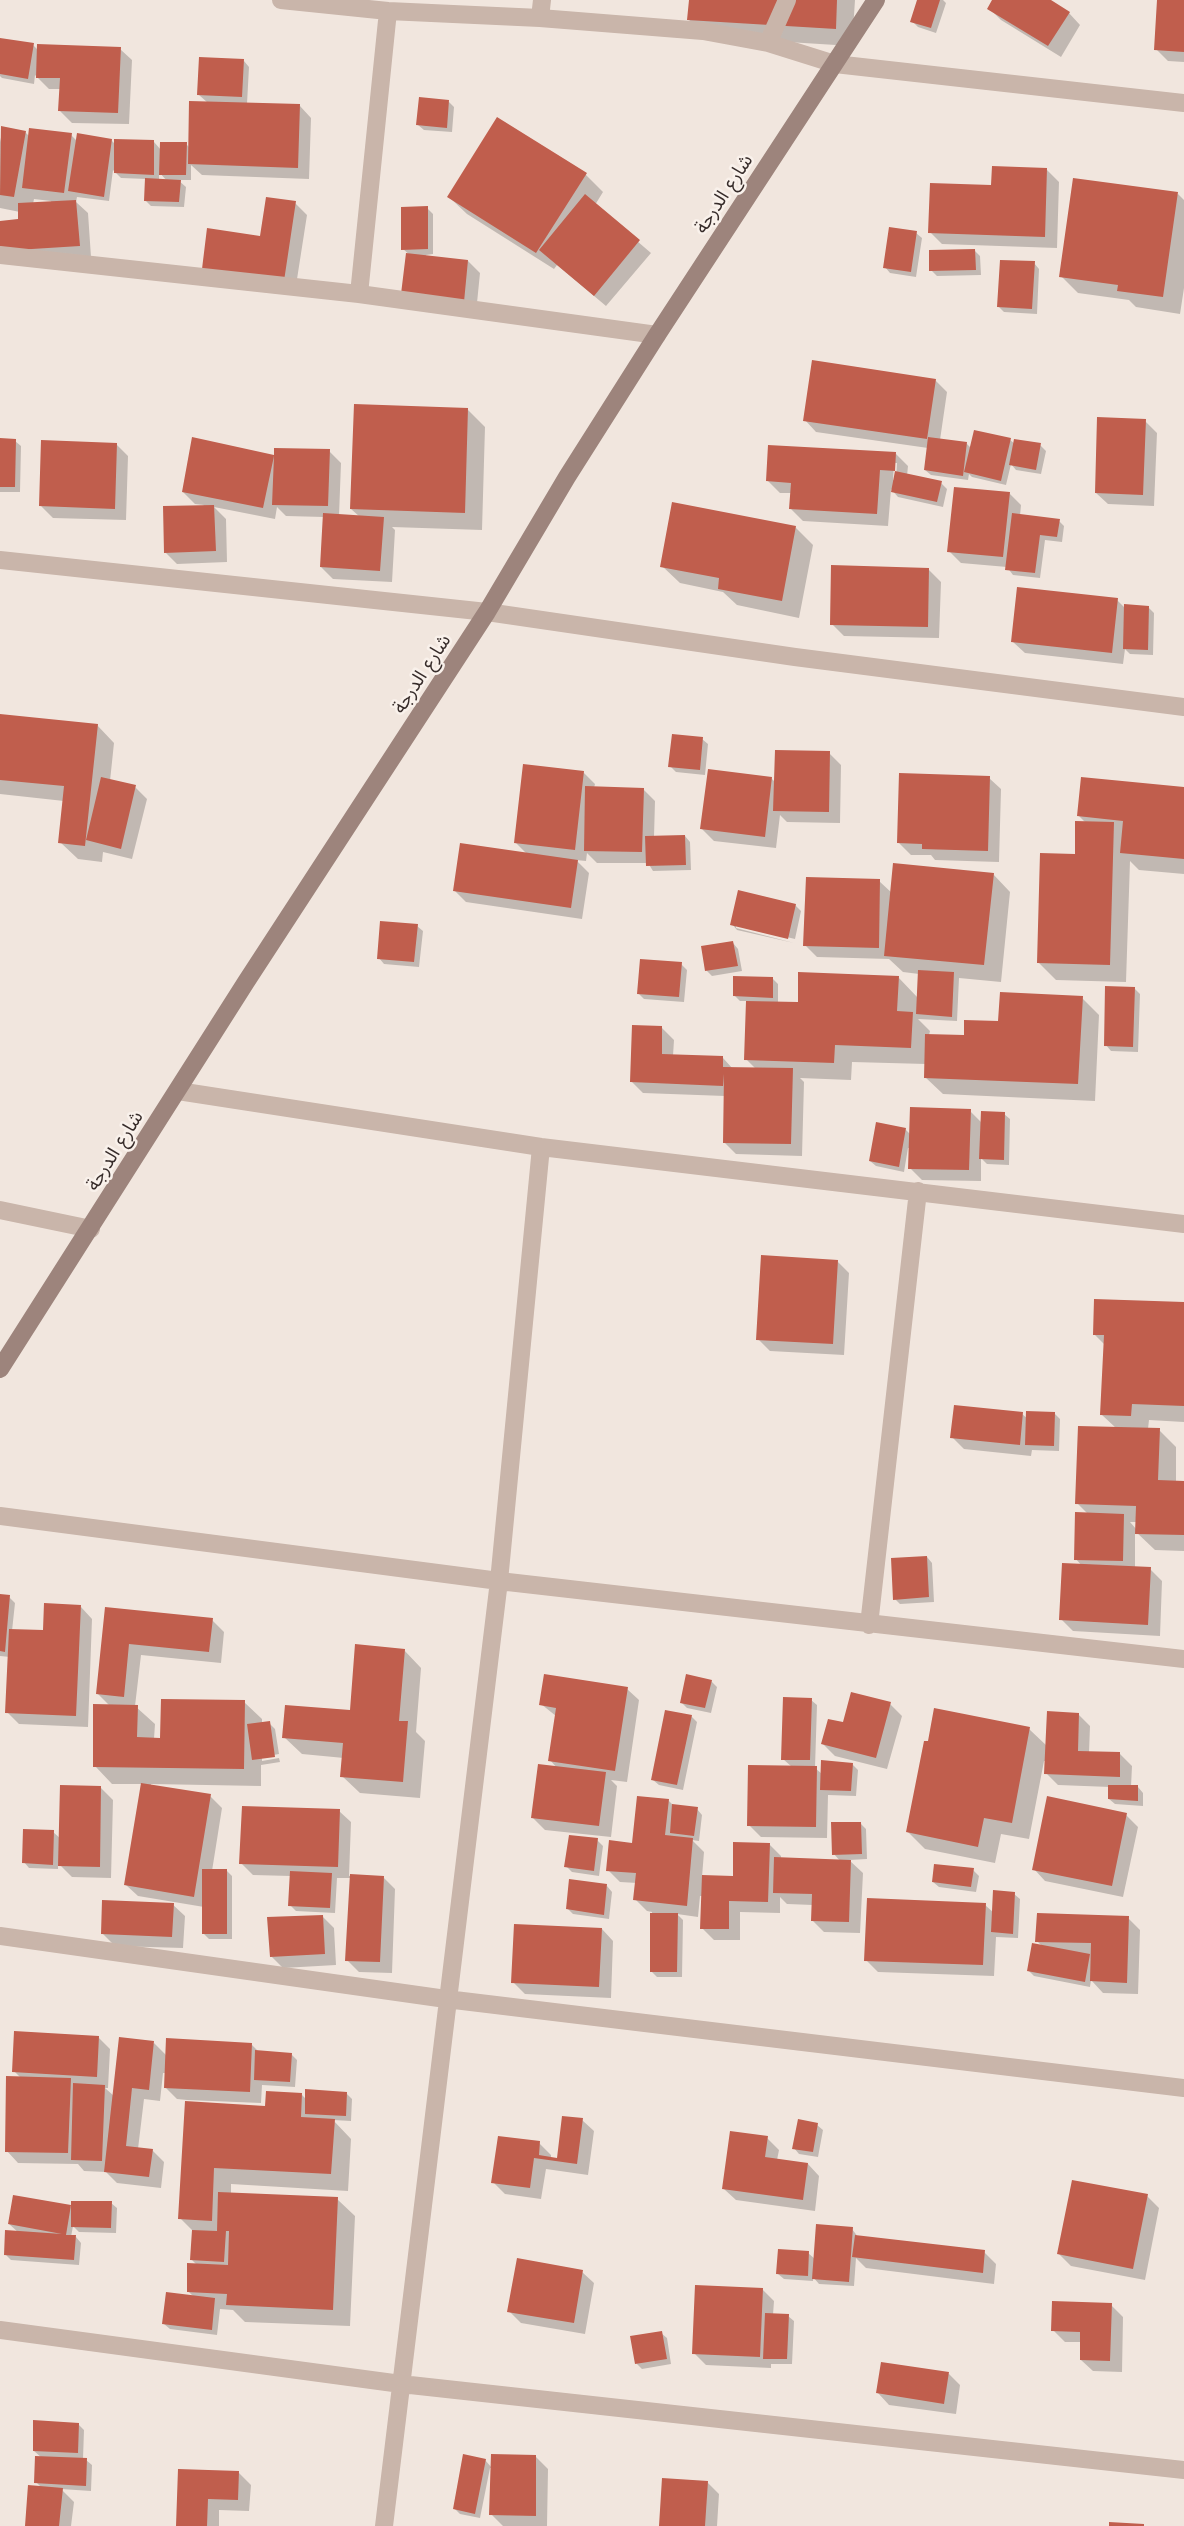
<!DOCTYPE html>
<meta charset="utf-8">
<style>
body{margin:0}
canvas{display:block;background:#f1e6de}
</style>
<canvas width="1184" height="2526"></canvas>
<script>
const g = document.querySelector('canvas').getContext('2d');
g.lineJoin = 'round';
function fillPath(path, color) {
  g.fillStyle = color;
  g.fill(path, 'evenodd');
}
function shape(rows) {
  const path = new Path2D();
  for (const r of rows) {
    path.moveTo(r[0], r[1]);
    for (let i = 2; i < r.length; i += 2) path.lineTo(r[i], r[i + 1]);
  }
  return path;
}
function stroke(path, color, width, dash) {
  g.strokeStyle = color;
  g.lineWidth = width;
  g.lineCap = dash ? 'butt' : 'round';
  g.setLineDash(dash || []);
  g.stroke(path);
}
function drawText(font, color, halo, rows, align = 'center') {
  g.font = font + ' "Work Sans","Noto Sans Arabic",sans-serif';
  g.lineWidth = 5;
  g.setLineDash([]);
  g.textBaseline = 'middle';
  g.strokeStyle = halo;
  g.fillStyle = color;
  for (const [text, x, y, turn = 0] of rows) {
    g.save();
    g.translate(x, y);
    g.rotate((+turn || 0) * Math.PI / 180);
    g.textAlign = isNaN(turn) ? turn : align;
    if (halo) g.strokeText(text, 0, 0);
    g.fillText(text, 0, 0);
    g.restore();
  }
}
const shadow = shape([
 [690,0,855,0,852,46,707,37,689,20],
 [919,0,943,0,946,3,936,33,918,27,912,21],
 [994,0,1047,0,1069,13,1080,25,1061,57,1001,20,989,8],
 [1159,0,1184,0,1184,62,1168,61,1156,49],
 [33,45,38,50,120,49,132,60,129,124,72,123,60,111,61,89,49,89,35,75,34,84,2,78,0,76,0,52],
 [244,61,249,67,247,104,300,106,311,118,309,179,202,175,191,165,191,180,178,180,186,187,184,207,151,206,145,200,147,179,121,178,113,170,109,201,77,197,76,202,88,213,91,257,0,263,0,222,20,221,20,212,0,208,0,142,3,128,25,132,30,137,71,135,78,142,111,140,116,145,154,142,161,150,186,144,190,148,208,103,199,95],
 [159,172,167,181,159,181],
 [34,199,51,201,51,203,33,204],
 [448,101,454,107,452,132,424,130,418,125],
 [1047,170,1059,182,1057,248,942,244,930,232,993,187],
 [585,174,603,192,595,205,651,253,606,306,557,265,554,269,467,214,449,197],
 [1178,194,1184,200,1184,288,1180,314,1136,307,1129,300,1078,293,1061,276],
 [295,203,307,215,295,292,215,281,262,238],
 [427,208,433,214,433,254,426,255,426,257,468,261,480,273,476,313,403,249],
 [916,233,922,238,916,277,890,273,885,267],
 [974,250,980,256,981,275,937,276,931,270],
 [1034,263,1039,269,1037,314,1004,312,998,306],
 [935,380,947,392,940,440,966,443,972,449,1010,440,1015,444,1040,445,1046,451,1041,474,1016,470,1011,464,1006,485,972,477,969,474,968,480,931,475,925,470,928,448,816,432,805,420],
 [468,410,485,427,482,530,392,527,395,530,392,582,333,579,321,567,324,517,286,516,277,507,275,519,214,507,226,519,227,562,177,564,165,552,204,505,195,504,183,492,194,439,275,457,329,451,341,463,339,516,360,517,351,509],
 [1145,421,1157,433,1154,506,1108,504,1096,493],
 [0,440,15,441,21,446,20,492,0,492],
 [116,444,128,456,126,520,53,518,41,506],
 [896,454,908,466,907,476,941,483,947,489,943,507,898,497,891,489,888,526,803,521,791,509,792,493,780,493,768,481],
 [894,463,897,463,896,480,893,480],
 [1009,493,1021,505,1020,516,1059,521,1064,526,1062,542,1045,540,1040,578,1013,575,1007,567,961,563,949,551],
 [795,527,813,545,799,618,737,605,723,592,680,583,662,566],
 [929,570,941,582,939,638,844,636,832,624],
 [1117,600,1126,609,1148,607,1154,613,1153,655,1130,654,1125,649,1123,664,1025,653,1013,642],
 [0,715,97,725,114,743,110,781,135,787,147,799,132,859,103,852,102,862,78,859,60,842,64,801,0,794],
 [702,739,708,744,705,775,676,772,670,766],
 [829,753,841,765,840,823,787,822,780,815,776,848,714,841,702,829,771,778,776,783],
 [583,772,595,784,594,788,643,789,655,801,654,837,685,836,690,842,691,870,653,871,648,863,597,863,587,853,586,861,576,860,589,873,582,919,466,902,455,891,527,854,516,843],
 [989,778,1001,789,999,862,935,860,931,855,911,855,899,843],
 [1184,789,1184,874,1139,870,1130,861,1126,982,1056,980,1038,962,1086,823,1079,816],
 [993,874,1010,892,1001,982,959,978,957,1021,918,1019,930,1031,929,1035,965,1037,1000,1023,1082,998,1099,1015,1095,1101,943,1094,925,1077,926,1064,852,1062,851,1080,800,1078,804,1082,802,1156,736,1154,724,1142,725,1096,643,1093,631,1081,662,1028,674,1040,673,1056,723,1058,733,1069,756,1069,746,1059,748,1001,740,1001,734,995,773,979,778,984,778,1003,799,1004,898,977,918,998,919,974,903,972,889,959,817,957,805,945,879,881,892,893],
 [795,905,801,911,795,939,736,925,736,928,794,943,737,930,732,924],
 [417,926,423,931,419,967,384,964,379,958],
 [733,943,738,949,742,971,712,976,706,970],
 [681,964,687,970,684,1002,644,999,638,993],
 [1134,988,1140,994,1138,1052,1111,1051,1106,1045],
 [970,1111,982,1123,1004,1114,1010,1119,1009,1165,987,1164,981,1158,981,1181,922,1180,910,1168,910,1148,908,1148,904,1172,876,1166,870,1161,905,1129,911,1135],
 [837,1261,849,1273,844,1355,770,1351,758,1339],
 [1184,1304,1184,1422,1149,1420,1148,1429,1159,1430,1176,1447,1176,1482,1184,1482,1184,1551,1155,1550,1135,1531,1135,1568,1150,1569,1162,1581,1160,1636,1073,1631,1061,1619,1082,1566,1076,1559,1088,1514,1077,1503,1116,1428,1102,1415,1105,1345,1094,1334],
 [1130,1522,1138,1522,1137,1530],
 [1054,1413,1060,1419,1059,1451,1032,1450,1031,1456,964,1449,952,1437,1022,1414,1028,1419],
 [927,1557,932,1563,934,1602,900,1604,895,1599],
 [0,1596,9,1597,15,1603,12,1631,44,1632,81,1607,92,1619,88,1727,19,1724,7,1712,10,1657,0,1656],
 [107,1609,212,1620,224,1632,221,1663,141,1655,135,1706,155,1724,154,1739,162,1739,244,1702,262,1719,262,1724,269,1723,275,1729,279,1754,262,1757,262,1761,279,1758,280,1762,261,1765,261,1786,151,1784,151,1787,210,1796,222,1808,212,1871,227,1871,232,1876,232,1939,209,1939,203,1933,204,1907,138,1896,126,1885,142,1784,112,1784,95,1766,110,1706,97,1693],
 [404,1650,421,1668,416,1732,425,1741,420,1798,360,1793,342,1776,344,1758,302,1754,284,1737,351,1712],
 [711,1681,717,1687,711,1713,687,1708,682,1703],
 [627,1689,639,1700,627,1782,611,1780,617,1786,611,1837,545,1830,533,1818,557,1768,550,1760,556,1716,541,1704],
 [811,1700,817,1705,815,1768,822,1774,852,1764,858,1770,856,1796,828,1795,827,1838,761,1837,749,1825,792,1767,783,1759],
 [890,1704,902,1716,887,1769,835,1756,823,1744,844,1724],
 [1078,1714,1090,1726,1089,1753,1120,1754,1132,1766,1131,1787,1138,1787,1143,1793,1143,1806,1115,1804,1109,1799,1110,1787,1058,1785,1046,1773,1046,1761,1044,1761,1029,1839,1001,1834,995,1863,925,1849,908,1832,1029,1729,1047,1746],
 [691,1716,697,1722,683,1790,659,1785,653,1780],
 [101,1788,113,1800,111,1878,72,1877,58,1863,58,1869,29,1868,24,1862,53,1832,61,1839],
 [668,1800,674,1806,697,1809,702,1815,699,1841,692,1840,704,1852,702,1877,734,1877,769,1844,781,1856,781,1859,840,1861,834,1854,861,1824,866,1829,867,1859,849,1860,863,1873,860,1933,824,1932,812,1920,813,1905,787,1904,780,1897,780,1913,740,1912,740,1940,714,1940,702,1928,703,1896,700,1896,698,1917,677,1914,683,1920,682,1977,657,1977,651,1971,652,1912,647,1911,635,1899,637,1883,620,1882,608,1870,633,1845],
 [339,1811,351,1822,349,1876,383,1877,395,1889,392,1973,359,1972,347,1960,351,1878,337,1878,335,1913,296,1911,290,1905,291,1876,253,1875,241,1863],
 [1126,1815,1138,1827,1123,1897,1045,1881,1034,1869],
 [597,1840,603,1846,599,1876,572,1872,566,1866],
 [973,1870,979,1876,976,1892,939,1887,933,1882],
 [607,1886,612,1892,609,1919,573,1914,568,1909],
 [1014,1894,1020,1899,1018,1938,996,1937,994,1976,878,1972,866,1960,985,1905,994,1913],
 [171,1903,185,1916,183,1948,115,1946,103,1934],
 [322,1916,334,1928,336,1965,283,1968,271,1956],
 [1128,1918,1140,1930,1138,1994,1103,1993,1091,1980,1090,1987,1034,1976,1029,1971,1043,1947,1037,1941],
 [602,1929,613,1941,611,1998,525,1994,513,1982],
 [98,2037,110,2049,108,2088,105,2088,114,2096,154,2043,167,2056,252,2045,259,2052,291,2054,297,2060,295,2087,262,2085,261,2103,187,2100,187,2103,267,2108,302,2095,307,2100,346,2093,352,2099,351,2121,333,2120,351,2139,348,2191,231,2184,231,2194,337,2199,355,2216,350,2326,245,2322,233,2310,220,2309,217,2335,170,2329,164,2324,194,2297,188,2291,198,2266,192,2260,193,2231,180,2218,187,2100,177,2099,165,2087,166,2073,163,2073,160,2101,144,2099,138,2149,152,2150,164,2162,161,2188,117,2183,106,2172,84,2171,78,2164,18,2163,7,2151,21,2078,14,2071],
 [582,2120,594,2131,588,2175,546,2169,541,2199,505,2194,493,2182,539,2143,551,2155,551,2158,558,2160],
 [817,2125,823,2130,818,2157,799,2154,794,2148],
 [767,2138,779,2150,777,2160,808,2164,819,2176,815,2211,736,2200,724,2189],
 [1147,2196,1159,2208,1145,2280,1071,2266,1059,2254],
 [111,2203,117,2208,116,2233,79,2232,73,2226,71,2237,76,2237,81,2243,79,2265,11,2260,6,2255,19,2233,9,2224,70,2206,73,2210],
 [852,2229,858,2237,984,2252,996,2264,994,2284,866,2268,856,2258,854,2286,819,2284,813,2277,813,2281,784,2279,778,2274,808,2253,815,2259],
 [582,2272,594,2283,585,2334,521,2323,509,2311],
 [762,2289,774,2301,773,2315,788,2316,794,2321,792,2364,771,2364,771,2368,706,2365,694,2353],
 [1111,2305,1123,2317,1122,2372,1093,2371,1081,2360,1082,2342,1065,2342,1053,2330],
 [661,2333,667,2338,671,2364,642,2369,636,2363],
 [949,2374,960,2385,956,2414,889,2405,878,2393],
 [78,2424,84,2430,83,2459,86,2460,92,2465,91,2491,61,2489,74,2502,71,2526,27,2526,42,2488,36,2482,42,2458,34,2451],
 [536,2457,548,2469,547,2526,503,2526,491,2514,492,2468,490,2468,480,2518,460,2514,455,2509,485,2460,492,2468],
 [180,2471,239,2473,251,2485,249,2511,219,2510,219,2526,178,2526],
 [707,2482,719,2494,717,2526,661,2526]
]);
const building = shape([
 [689,0,837,0,836,29,687,20],
 [917,0,940,0,931,28,910,22],
 [992,0,1051,0,1070,12,1048,46,987,9],
 [1157,0,1184,0,1184,52,1154,50],
 [0,38,34,43,28,79,0,74],
 [37,44,121,47,118,113,58,111,60,78,36,78],
 [199,57,244,59,242,97,197,95],
 [419,97,449,100,447,128,416,125],
 [189,101,300,104,298,168,188,164],
 [497,117,587,173,536,253,447,197],
 [1,126,26,131,14,197,0,195],
 [29,128,72,133,64,193,22,188],
 [77,133,112,139,104,197,68,191],
 [114,139,154,140,154,175,114,173],
 [160,142,187,142,186,175,159,175],
 [992,166,1047,168,1045,237,928,233,930,183,991,185],
 [145,178,181,180,179,202,144,201],
 [1073,178,1178,192,1163,297,1117,291,1118,285,1059,277],
 [585,194,640,240,594,296,539,250],
 [266,197,296,201,284,281,202,269,207,228,260,236],
 [76,200,80,246,0,251,0,221,18,219,18,203],
 [428,206,428,249,401,250,401,207],
 [889,227,917,231,911,272,883,268],
 [975,249,976,270,929,271,929,250],
 [406,253,468,260,464,302,401,294],
 [1000,260,1035,261,1032,309,997,307],
 [812,360,936,379,927,439,803,421],
 [354,404,468,408,465,513,350,509],
 [1097,417,1146,419,1143,495,1095,493],
 [974,430,1011,438,1001,481,964,472],
 [192,437,274,455,274,448,330,449,328,506,272,505,274,456,263,508,182,492],
 [928,437,967,442,963,476,924,470],
 [0,438,16,439,15,487,0,487],
 [1014,439,1041,443,1036,470,1009,465],
 [41,440,117,443,115,509,39,506],
 [768,445,896,452,895,471,880,470,877,514,789,509,791,483,766,481],
 [895,471,942,481,937,502,891,492],
 [954,487,1010,492,1003,557,947,552],
 [672,502,796,526,782,601,718,589,719,578,660,567],
 [214,505,216,551,164,553,163,506],
 [323,513,384,517,380,571,320,567],
 [1012,513,1060,519,1057,537,1040,535,1035,573,1005,570],
 [831,565,929,568,928,627,830,625],
 [1017,587,1118,598,1112,653,1011,642],
 [1124,604,1149,606,1148,650,1123,649],
 [0,714,98,724,85,846,58,843,64,786,0,780],
 [672,734,703,737,700,770,668,767],
 [775,750,830,751,829,812,773,811],
 [523,764,584,771,575,850,514,843],
 [708,769,772,777,765,837,700,829],
 [899,773,990,776,988,851,922,849,922,844,897,843],
 [101,777,136,785,121,849,86,840],
 [1081,777,1184,787,1184,859,1120,853,1123,821,1077,816],
 [585,786,644,788,642,852,584,851],
 [1075,821,1114,822,1110,965,1037,963,1040,853,1075,854],
 [685,835,686,865,646,866,645,836],
 [460,843,578,860,571,908,453,891],
 [893,863,994,873,984,965,884,956],
 [806,877,880,879,879,948,803,946],
 [738,890,796,904,788,939,730,925],
 [380,921,418,924,414,962,377,959],
 [733,941,738,966,705,971,701,946],
 [640,959,682,962,679,997,637,994],
 [918,970,954,972,952,1017,916,1014],
 [798,972,899,976,897,1011,913,1012,911,1048,835,1045,834,1063,744,1060,746,1001,798,1002],
 [733,976,773,977,773,998,733,996],
 [1105,986,1135,987,1133,1047,1104,1046],
 [1000,992,1083,996,1078,1084,924,1078,925,1034,964,1035,964,1020,998,1021],
 [632,1025,662,1026,662,1054,723,1056,723,1067,793,1068,791,1144,723,1143,724,1074,723,1086,630,1082],
 [910,1107,971,1109,969,1170,908,1169],
 [981,1111,1005,1112,1004,1160,979,1159],
 [876,1122,906,1128,899,1167,869,1161],
 [761,1255,838,1260,833,1344,756,1340],
 [1094,1299,1184,1302,1184,1406,1132,1404,1131,1416,1100,1415,1104,1335,1093,1335],
 [954,1405,1023,1412,1020,1445,950,1438],
 [1026,1411,1055,1412,1054,1446,1025,1445],
 [1078,1426,1160,1428,1158,1480,1184,1481,1184,1535,1135,1534,1136,1506,1075,1504],
 [1075,1512,1124,1514,1123,1561,1074,1560],
 [927,1556,929,1597,893,1600,891,1558],
 [1062,1563,1151,1567,1148,1625,1059,1620],
 [0,1594,10,1595,5,1652,0,1651],
 [44,1603,81,1605,76,1716,5,1713,9,1629,43,1630],
 [105,1607,213,1618,209,1652,129,1644,124,1697,96,1694],
 [355,1644,405,1649,399,1721,408,1721,403,1782,340,1777,343,1743,282,1738,285,1705,350,1710],
 [544,1674,628,1687,615,1771,548,1761,556,1708,539,1705],
 [686,1674,712,1680,705,1708,680,1703],
 [851,1692,891,1702,876,1758,821,1744,828,1719,843,1722],
 [783,1697,812,1698,810,1760,781,1760],
 [161,1699,245,1700,244,1769,93,1767,93,1704,138,1705,137,1737,160,1738],
 [934,1708,1030,1727,1012,1823,984,1818,978,1847,906,1832,924,1741,928,1741],
 [665,1710,692,1715,677,1785,651,1780],
 [1047,1711,1079,1713,1078,1751,1120,1752,1120,1777,1044,1774],
 [270,1721,275,1757,252,1760,247,1724],
 [821,1760,853,1763,851,1791,820,1790],
 [538,1764,606,1772,599,1826,531,1818],
 [748,1765,817,1766,816,1827,747,1826],
 [141,1783,211,1794,194,1897,124,1885],
 [60,1785,101,1786,100,1867,58,1866],
 [1108,1785,1138,1785,1138,1801,1108,1799],
 [637,1796,669,1799,665,1835,693,1838,687,1906,633,1900,636,1873,606,1871,609,1840,632,1843],
 [1047,1796,1127,1813,1112,1886,1032,1870],
 [672,1804,698,1807,694,1836,670,1833],
 [242,1806,340,1809,338,1867,239,1864],
 [831,1822,861,1822,862,1854,832,1855],
 [23,1829,54,1830,53,1865,22,1863],
 [569,1835,598,1838,594,1871,564,1867],
 [733,1842,770,1843,768,1902,729,1901,729,1929,700,1929,702,1875,733,1876],
 [774,1857,851,1860,849,1922,811,1921,812,1894,773,1893],
 [934,1864,974,1868,971,1887,932,1882],
 [202,1869,227,1869,227,1934,202,1934],
 [290,1871,332,1873,330,1908,288,1906],
 [350,1874,384,1876,380,1962,345,1961],
 [569,1879,607,1884,604,1915,566,1909],
 [993,1890,1015,1892,1013,1934,991,1932],
 [867,1898,986,1903,983,1965,864,1961],
 [102,1900,174,1903,172,1937,101,1934],
 [650,1913,678,1913,677,1972,650,1972],
 [1037,1913,1129,1916,1127,1983,1090,1981,1091,1943,1035,1942],
 [323,1915,325,1954,270,1957,267,1917],
 [514,1924,602,1928,599,1987,511,1983],
 [1032,1943,1090,1954,1085,1982,1027,1971],
 [14,2031,99,2036,97,2077,12,2072],
 [119,2037,154,2041,149,2090,132,2088,126,2146,153,2149,149,2177,104,2172],
 [166,2038,252,2043,250,2092,164,2088],
 [255,2050,292,2053,290,2082,254,2080],
 [6,2076,71,2078,68,2153,5,2152],
 [73,2083,105,2085,102,2161,71,2160],
 [305,2089,347,2092,346,2116,305,2114],
 [266,2091,302,2093,301,2117,335,2119,331,2174,214,2168,212,2221,178,2219,185,2101,265,2106],
 [562,2116,583,2118,577,2164,534,2158,530,2188,491,2183,498,2136,540,2141,539,2155,557,2158],
 [798,2119,818,2123,813,2152,792,2149],
 [730,2131,768,2136,765,2157,808,2163,803,2200,722,2189],
 [1072,2180,1148,2194,1133,2269,1057,2254],
 [218,2192,338,2197,333,2310,226,2305,227,2294,187,2292,187,2263,228,2265,229,2231,226,2231,224,2262,190,2260,192,2230,217,2231],
 [13,2195,71,2205,66,2235,76,2235,74,2260,4,2255,5,2230,62,2234,8,2224],
 [71,2201,112,2201,111,2228,71,2227],
 [816,2224,853,2227,849,2282,812,2279],
 [855,2235,985,2250,983,2273,852,2257],
 [778,2249,809,2251,808,2276,776,2274],
 [517,2258,583,2270,574,2323,507,2312],
 [695,2285,763,2288,760,2357,692,2354],
 [166,2292,215,2298,212,2330,162,2324],
 [1052,2301,1112,2303,1110,2361,1080,2360,1080,2332,1051,2331],
 [765,2313,789,2314,787,2359,763,2359],
 [662,2331,667,2359,635,2364,630,2336],
 [881,2362,949,2372,944,2404,876,2393],
 [33,2420,79,2423,78,2453,33,2451],
 [463,2454,486,2459,475,2514,453,2509],
 [491,2454,536,2455,536,2516,489,2515],
 [35,2456,87,2458,86,2486,34,2483],
 [178,2469,239,2471,238,2500,208,2499,207,2526,176,2526],
 [662,2478,708,2481,705,2526,659,2526],
 [28,2485,63,2488,59,2526,25,2526],
 [1109,2522,1144,2524,1144,2526,1109,2526]
]);
const street = shape([
 [281,0,388,11,540,18,703,31,768,43,835,64,1184,103],
 [540,18,542,0],
 [768,43,787,0],
 [0,255,359,294,657,335],
 [359,294,388,11],
 [0,560,487,612,795,657,1184,707],
 [178,1091,541,1147,1184,1224],
 [0,1210,91,1229],
 [0,1516,499,1581,1184,1659],
 [869,1625,918,1191],
 [0,1936,446,1999,1184,2088],
 [0,2330,401,2384,1184,2470],
 [384,2526,499,1581,541,1147]
]);
const secondary = shape([
 [0,1369,246,982,487,612,567,477,657,335,876,0]
]);
const streetNames = [
 ["شارع الدرجة",724,194,-57],
 ["شارع الدرجة",422,674,-57],
 ["شارع الدرجة",115,1151,-58]
];
fillPath(shadow, '#0003');
fillPath(building, '#c05e4d');
stroke(street, '#c9b5aa', 18);
stroke(secondary, '#9d847c', 18);
drawText('19px', '#372c2a', '#f9f1eb', streetNames);
</script>
